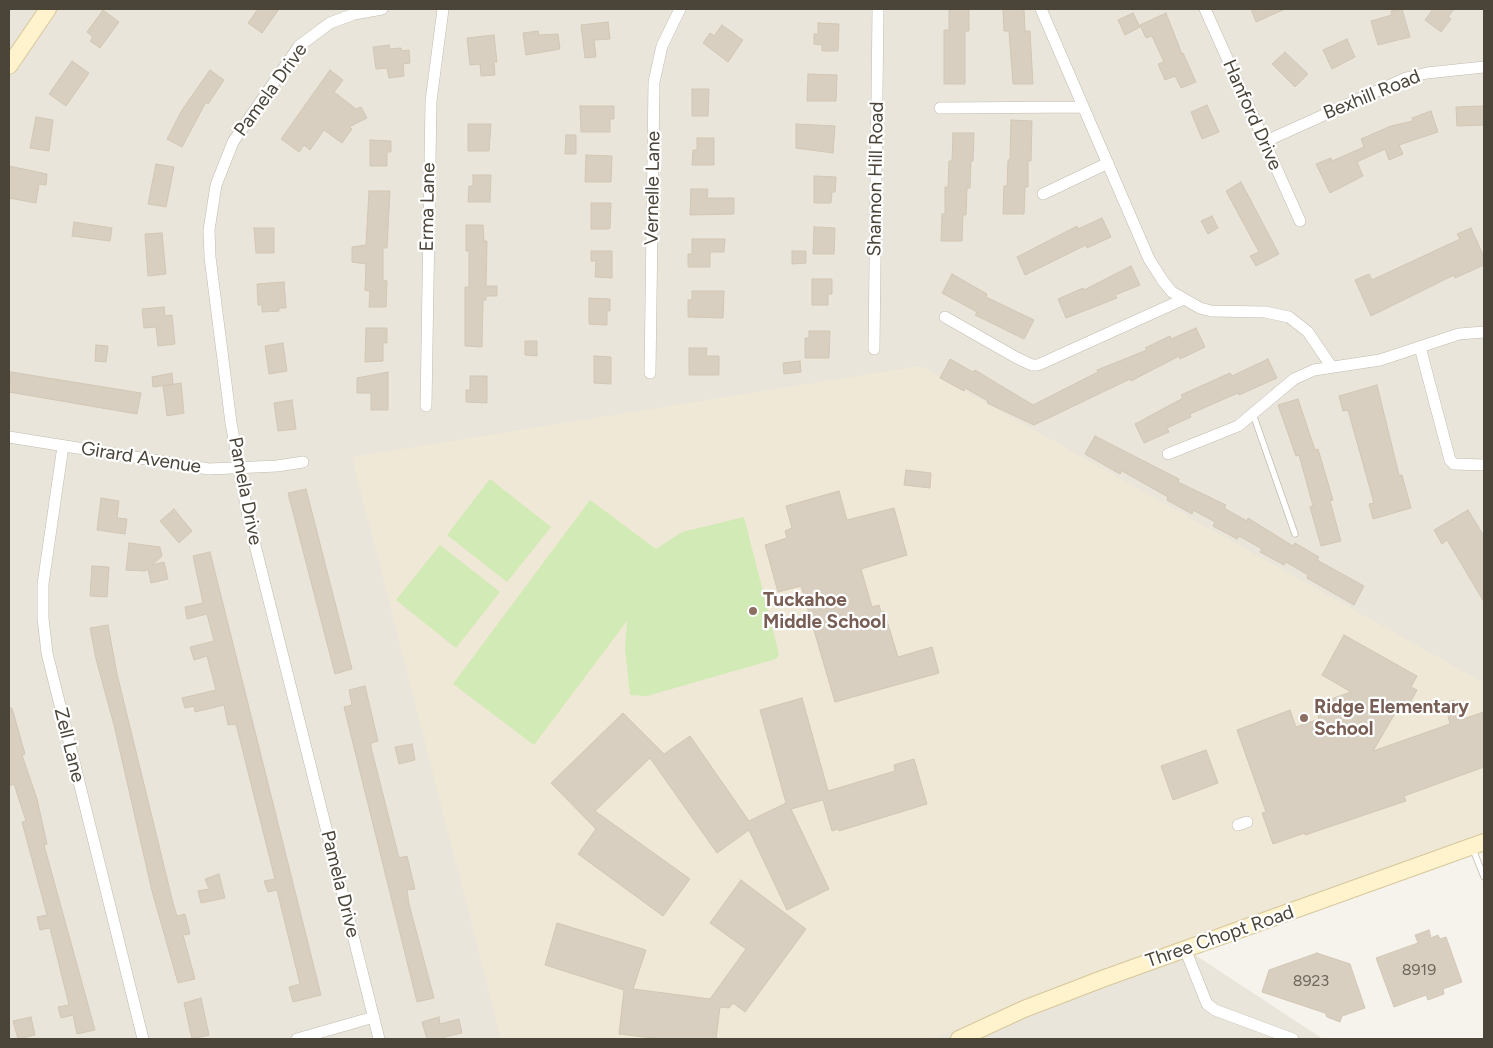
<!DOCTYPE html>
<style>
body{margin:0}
#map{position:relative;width:1493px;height:1048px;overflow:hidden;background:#f6f3ec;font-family:Figtree,sans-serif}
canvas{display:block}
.frame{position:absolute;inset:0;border:10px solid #4b4439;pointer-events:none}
</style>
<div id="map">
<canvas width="1493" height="1048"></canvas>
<div class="frame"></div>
</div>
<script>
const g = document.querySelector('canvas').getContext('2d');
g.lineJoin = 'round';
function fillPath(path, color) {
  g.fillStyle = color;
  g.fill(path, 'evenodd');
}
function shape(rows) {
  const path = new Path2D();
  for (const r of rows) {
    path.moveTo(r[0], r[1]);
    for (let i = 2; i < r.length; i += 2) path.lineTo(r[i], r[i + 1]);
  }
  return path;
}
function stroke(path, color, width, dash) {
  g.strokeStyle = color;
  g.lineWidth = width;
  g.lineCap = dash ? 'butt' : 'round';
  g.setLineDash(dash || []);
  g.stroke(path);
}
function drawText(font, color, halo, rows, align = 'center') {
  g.font = font + ' Figtree,sans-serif';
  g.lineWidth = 4.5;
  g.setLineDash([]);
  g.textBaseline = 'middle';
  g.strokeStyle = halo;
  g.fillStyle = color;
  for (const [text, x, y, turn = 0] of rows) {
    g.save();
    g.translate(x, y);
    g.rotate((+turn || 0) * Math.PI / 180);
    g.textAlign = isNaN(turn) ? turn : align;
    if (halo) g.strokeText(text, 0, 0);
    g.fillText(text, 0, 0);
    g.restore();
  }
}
const residential = shape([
 [9,9,1484,9,1484,842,1186,949,1323,1039,9,1039]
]);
const education = shape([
 [920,366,1484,683,1484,842,930,1039,501,1039,352,457]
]);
const green = shape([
 [490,479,551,527,507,582,447,535],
 [590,500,656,549,682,532,744,517,779,654,776,659,647,696,630,695,625,648,627,621,534,745,453,684],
 [440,545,500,592,456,648,396,600]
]);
const building = shape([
 [258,9,279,9,262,33,248,23,258,9],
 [949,9,969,9,969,31,965,31,965,84,944,84,944,30,949,30,949,9],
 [1003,9,1024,9,1025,31,1030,31,1033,84,1013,84,1009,31,1004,31,1003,9],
 [1251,9,1285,9,1256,22,1251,9],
 [1402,9,1410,37,1378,45,1371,21,1392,15,1391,11,1402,9],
 [1433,9,1454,9,1448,17,1451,19,1441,32,1425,20,1433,9],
 [103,10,119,22,100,48,90,41,93,37,87,32,103,10],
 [1133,13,1140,27,1125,35,1118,20,1133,13],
 [1166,13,1182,54,1183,53,1196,82,1181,88,1175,76,1165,80,1158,64,1164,62,1152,36,1146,38,1140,25,1166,13],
 [608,22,610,39,594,40,596,57,585,58,581,25,608,22],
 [818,23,839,24,838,51,822,51,822,45,814,44,814,34,818,34,818,23],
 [722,25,743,40,728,62,703,43,710,33,714,36,722,25],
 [538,31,539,35,558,34,560,49,526,55,523,33,538,31],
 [494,35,497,62,494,62,495,75,481,76,480,64,470,65,467,38,494,35],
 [1347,39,1355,57,1332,69,1323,50,1347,39],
 [389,45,390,49,401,48,402,51,409,50,410,63,403,64,404,76,389,78,387,68,376,69,373,47,389,45],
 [1285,52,1308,74,1295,87,1272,64,1285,52],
 [72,61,89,73,66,106,49,94,72,61],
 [210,70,224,80,208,104,206,102,182,147,167,139,182,110,210,70],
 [330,70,343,80,334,92,356,109,361,107,367,118,349,127,352,129,342,143,324,130,310,150,304,145,299,152,281,139,330,70],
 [808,74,837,75,836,101,807,101,808,74],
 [692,89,709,89,708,116,692,116,692,89],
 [1207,105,1219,132,1202,139,1191,112,1207,105],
 [580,106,614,106,614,119,610,119,610,132,581,132,580,106],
 [1484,106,1484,125,1457,126,1456,107,1484,106],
 [1431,111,1438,132,1399,145,1403,154,1389,160,1385,149,1357,162,1363,176,1330,193,1316,164,1331,158,1332,161,1364,147,1361,139,1391,126,1413,121,1412,118,1431,111],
 [36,117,53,120,49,151,30,148,36,117],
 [1011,120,1032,121,1031,161,1028,161,1028,187,1025,187,1024,214,1003,214,1004,186,1007,186,1008,160,1010,160,1011,120],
 [468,124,491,124,489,151,468,151,468,124],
 [796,124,835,126,833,153,796,148,796,124],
 [953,133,974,133,973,161,971,161,970,188,967,188,966,215,963,215,962,241,941,241,942,214,945,214,945,187,948,187,949,161,952,161,953,133],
 [566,135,576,135,576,154,565,154,566,135],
 [697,138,714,138,714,165,692,165,693,150,697,150,697,138],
 [370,140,391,141,391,152,387,152,387,166,370,166,370,140],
 [586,155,612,156,611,182,585,182,586,155],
 [156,164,174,167,166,207,148,204,156,164],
 [9,166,47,174,46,185,39,184,36,203,9,198,9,166],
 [473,175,491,175,490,202,468,202,469,186,473,186,473,175],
 [814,176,836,177,835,192,832,192,831,203,814,203,814,176],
 [1241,182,1279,254,1256,266,1250,256,1259,252,1226,191,1241,182],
 [691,189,708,189,707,198,734,198,734,214,690,215,691,189],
 [369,191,390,191,387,248,383,248,383,280,387,281,386,307,369,307,370,291,365,290,366,264,352,262,352,247,366,245,369,191],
 [591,203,611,203,610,228,608,229,591,229,591,203],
 [1212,216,1218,228,1208,234,1201,221,1212,216],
 [1102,218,1111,237,1087,248,1086,245,1025,275,1017,257,1077,226,1078,229,1102,218],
 [74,222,112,228,110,241,72,236,74,222],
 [466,225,483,225,484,241,487,241,486,286,497,286,497,296,486,296,486,300,483,300,482,347,465,346,465,287,469,287,469,251,466,251,466,225],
 [814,227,835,228,834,254,813,254,814,227],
 [254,228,274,228,274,253,256,253,254,228],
 [1471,228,1484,257,1484,265,1455,278,1454,275,1371,316,1355,280,1369,274,1372,280,1460,239,1457,234,1471,228],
 [162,233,166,274,148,276,145,234,162,233],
 [692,239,725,239,724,252,710,252,710,267,688,267,688,254,692,254,692,239],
 [591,251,612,251,612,278,595,277,596,261,591,261,591,251],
 [792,251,806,251,806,263,792,264,792,251],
 [1131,266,1140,285,1115,295,1117,298,1066,318,1058,299,1083,288,1084,290,1131,266],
 [952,274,987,294,986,297,1034,320,1024,339,975,315,977,312,942,293,952,274],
 [812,279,832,279,832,294,828,294,828,305,812,305,812,279],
 [284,282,286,308,279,308,279,311,262,312,262,305,258,305,257,284,284,282],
 [692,291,724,291,723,318,688,317,688,300,692,300,692,291],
 [589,298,610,299,610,311,607,311,607,325,589,324,589,298],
 [164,307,165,316,172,315,175,344,158,346,156,327,144,328,142,309,164,307],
 [366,328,387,328,387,343,383,343,383,361,365,362,366,328],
 [1196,328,1205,347,1180,359,1179,356,1131,381,1130,379,1034,425,987,403,988,401,965,388,964,391,940,378,950,359,973,372,975,370,1033,405,1098,372,1097,370,1147,350,1145,348,1170,336,1171,339,1196,328],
 [809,331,830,331,829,358,805,358,805,338,809,338,809,331],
 [525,341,537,341,537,356,525,355,525,341],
 [283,343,287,371,269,374,265,346,283,343],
 [96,345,108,346,106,362,95,361,96,345],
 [689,348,707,348,706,356,719,356,719,375,689,375,689,348],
 [594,356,611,357,611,384,594,383,594,356],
 [1268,359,1277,378,1239,395,1238,393,1190,414,1191,417,1167,428,1169,432,1144,443,1135,424,1183,398,1181,395,1230,373,1232,376,1268,359],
 [800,361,801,372,784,374,783,363,800,361],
 [11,372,141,393,137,414,9,392,11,372],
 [388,372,388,410,371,410,371,393,357,393,357,378,388,372],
 [172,373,173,384,153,387,152,377,172,373],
 [470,376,487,376,487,403,466,402,466,390,470,390,470,376],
 [181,383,184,413,167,416,163,386,181,383],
 [1377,385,1399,475,1402,475,1411,508,1373,519,1369,504,1374,503,1348,410,1343,411,1339,396,1377,385],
 [1298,399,1315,450,1318,449,1333,500,1330,501,1341,541,1321,546,1310,507,1313,506,1299,455,1296,456,1278,405,1298,399],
 [292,400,296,429,278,431,274,403,292,400],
 [1095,436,1179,479,1178,482,1226,505,1224,508,1247,521,1248,518,1293,546,1295,543,1319,557,1317,560,1364,586,1354,605,1307,578,1308,575,1286,562,1284,565,1260,552,1262,549,1239,536,1237,539,1213,526,1215,522,1193,510,1192,514,1167,500,1168,497,1122,471,1120,474,1085,454,1095,436],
 [906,470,931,473,930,488,904,485,906,470],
 [306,489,352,669,335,674,288,493,306,489],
 [839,491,847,520,894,508,907,555,861,569,872,607,879,605,881,612,884,611,898,657,932,647,939,673,835,702,801,586,778,592,765,545,787,538,785,531,792,528,786,506,839,491],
 [101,498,119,501,117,518,127,519,125,534,97,530,101,498],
 [174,509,192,531,179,543,160,521,174,509],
 [1468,510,1484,536,1484,602,1447,540,1442,544,1434,530,1468,510],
 [129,543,160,547,162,556,152,565,164,562,168,579,151,583,148,569,145,571,126,570,129,543],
 [210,552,321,995,293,1002,289,987,300,984,277,890,268,892,264,881,275,879,236,724,228,725,224,705,195,712,194,706,185,708,182,698,216,690,207,656,194,660,190,647,214,641,207,614,187,619,185,607,203,603,193,556,210,552],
 [92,566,109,567,107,597,90,596,92,566],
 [108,625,117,674,173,903,177,916,185,914,190,934,183,935,195,979,178,983,152,891,114,725,96,659,90,628,108,625],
 [1344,635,1417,676,1411,687,1417,690,1404,714,1397,710,1373,751,1450,724,1445,703,1454,700,1460,720,1484,712,1484,767,1404,796,1406,801,1305,835,1305,833,1273,844,1262,813,1266,812,1237,730,1290,710,1296,727,1319,719,1314,705,1351,692,1322,675,1344,635],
 [365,686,378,741,371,743,371,747,399,858,407,856,415,889,407,890,409,904,434,998,417,1002,344,707,352,705,349,690,365,686],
 [802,698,828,791,895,771,894,765,914,759,927,804,839,831,838,829,832,831,823,800,791,809,829,889,787,910,749,830,717,853,650,758,595,811,690,879,663,916,578,854,596,829,551,783,623,713,664,754,690,736,749,821,786,803,760,710,802,698],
 [9,708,12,708,25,754,22,755,37,799,47,844,44,845,95,1030,77,1034,73,1015,61,1018,58,1007,69,1005,50,928,40,930,37,917,47,915,22,822,26,821,14,784,9,786,9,708],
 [412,744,415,760,399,764,395,747,412,744],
 [1206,750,1218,783,1173,800,1161,766,1206,750],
 [219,874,225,898,201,903,198,891,209,889,205,879,219,874],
 [741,880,806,929,745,1012,733,1003,729,1008,720,1007,716,1039,662,1039,619,1034,624,990,545,965,557,923,646,950,633,989,710,999,746,949,710,923,741,880],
 [1429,930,1431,938,1438,935,1440,939,1446,937,1462,982,1443,989,1444,994,1428,1000,1426,995,1394,1007,1376,958,1418,943,1415,935,1429,930],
 [1317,953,1350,964,1365,1008,1342,1016,1340,1022,1327,1017,1325,1013,1262,992,1269,970,1317,953],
 [201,998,209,1035,192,1039,184,1003,201,998],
 [31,1017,35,1035,18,1039,13,1021,31,1017],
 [439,1017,440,1024,459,1019,462,1033,444,1037,445,1039,427,1039,422,1022,439,1017]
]);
const lane = shape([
 [1253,414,1295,534],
 [1472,847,1484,877]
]);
const street = shape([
 [1041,9,1149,259,1163,281,1172,292,1200,308,1211,311,1265,312,1289,317,1308,332,1331,366],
 [1205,9,1300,221],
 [940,108,1083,107],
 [1264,142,1406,78,1427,73,1484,67],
 [1043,194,1108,163],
 [945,317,1017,358,1032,365,1038,365,1184,299],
 [1420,347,1450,460,1454,464,1484,465],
 [874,349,878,9],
 [650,373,654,82,662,46,680,9],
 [426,406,431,101,443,9],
 [9,437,209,469,277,466,303,462],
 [63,446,43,584,43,618,47,653,143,1039],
 [1168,454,1238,426,1294,379,1314,370,1380,360,1459,334,1484,332],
 [1238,825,1247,822],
 [1185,949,1207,1004,1215,1010,1293,1039],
 [297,1039,374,1017],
 [379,1039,248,517,231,423,210,257,209,230,216,185,233,142,299,46,330,23,354,14,382,9]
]);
const secondary = shape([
 [9,66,48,9],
 [959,1039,1024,1009,1102,979,1484,842]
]);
const markers = [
 [753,611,5,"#8d6e63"],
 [1304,718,5,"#8d6e63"]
];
const numberNames = [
 ["8919",1419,970],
 ["8923",1311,981]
];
const streetNames = [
 ["Pamela Drive",271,90,-54],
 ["Bexhill Road",1372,95,-22],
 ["Hanford Drive",1252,115,66],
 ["Shannon Hill Road",876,179,-89],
 ["Vernelle Lane",653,188,-89],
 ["Erma Lane",428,207,-89],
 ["Girard Avenue",141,458,9],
 ["Pamela Drive",245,491,79],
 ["Zell Lane",69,745,76],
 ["Pamela Drive",340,884,76],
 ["Three Chopt Road",1220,937,-19]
];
const educationNames = [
 ["Tuckahoe",763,600],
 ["Middle School",763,622],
 ["Ridge Elementary",1314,707],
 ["School",1314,729]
];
fillPath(residential, '#eae5da');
fillPath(education, '#efe8d6');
fillPath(green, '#d2eab5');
fillPath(building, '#d8cfc1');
stroke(building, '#d3c7b4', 1);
stroke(lane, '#c2bbae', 7);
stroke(street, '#c2bbae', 12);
stroke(secondary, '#d6c79b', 18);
stroke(lane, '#fff', 5.5);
stroke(street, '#fff', 11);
stroke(secondary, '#fff3cd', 16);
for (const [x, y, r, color] of markers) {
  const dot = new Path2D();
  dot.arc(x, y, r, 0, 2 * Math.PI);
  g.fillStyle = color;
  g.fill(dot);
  stroke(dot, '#fff', 2);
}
drawText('16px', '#6e675b', null, numberNames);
drawText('19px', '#4b4439', '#fff', streetNames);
drawText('bold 19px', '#785e54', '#fff', educationNames, 'left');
</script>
